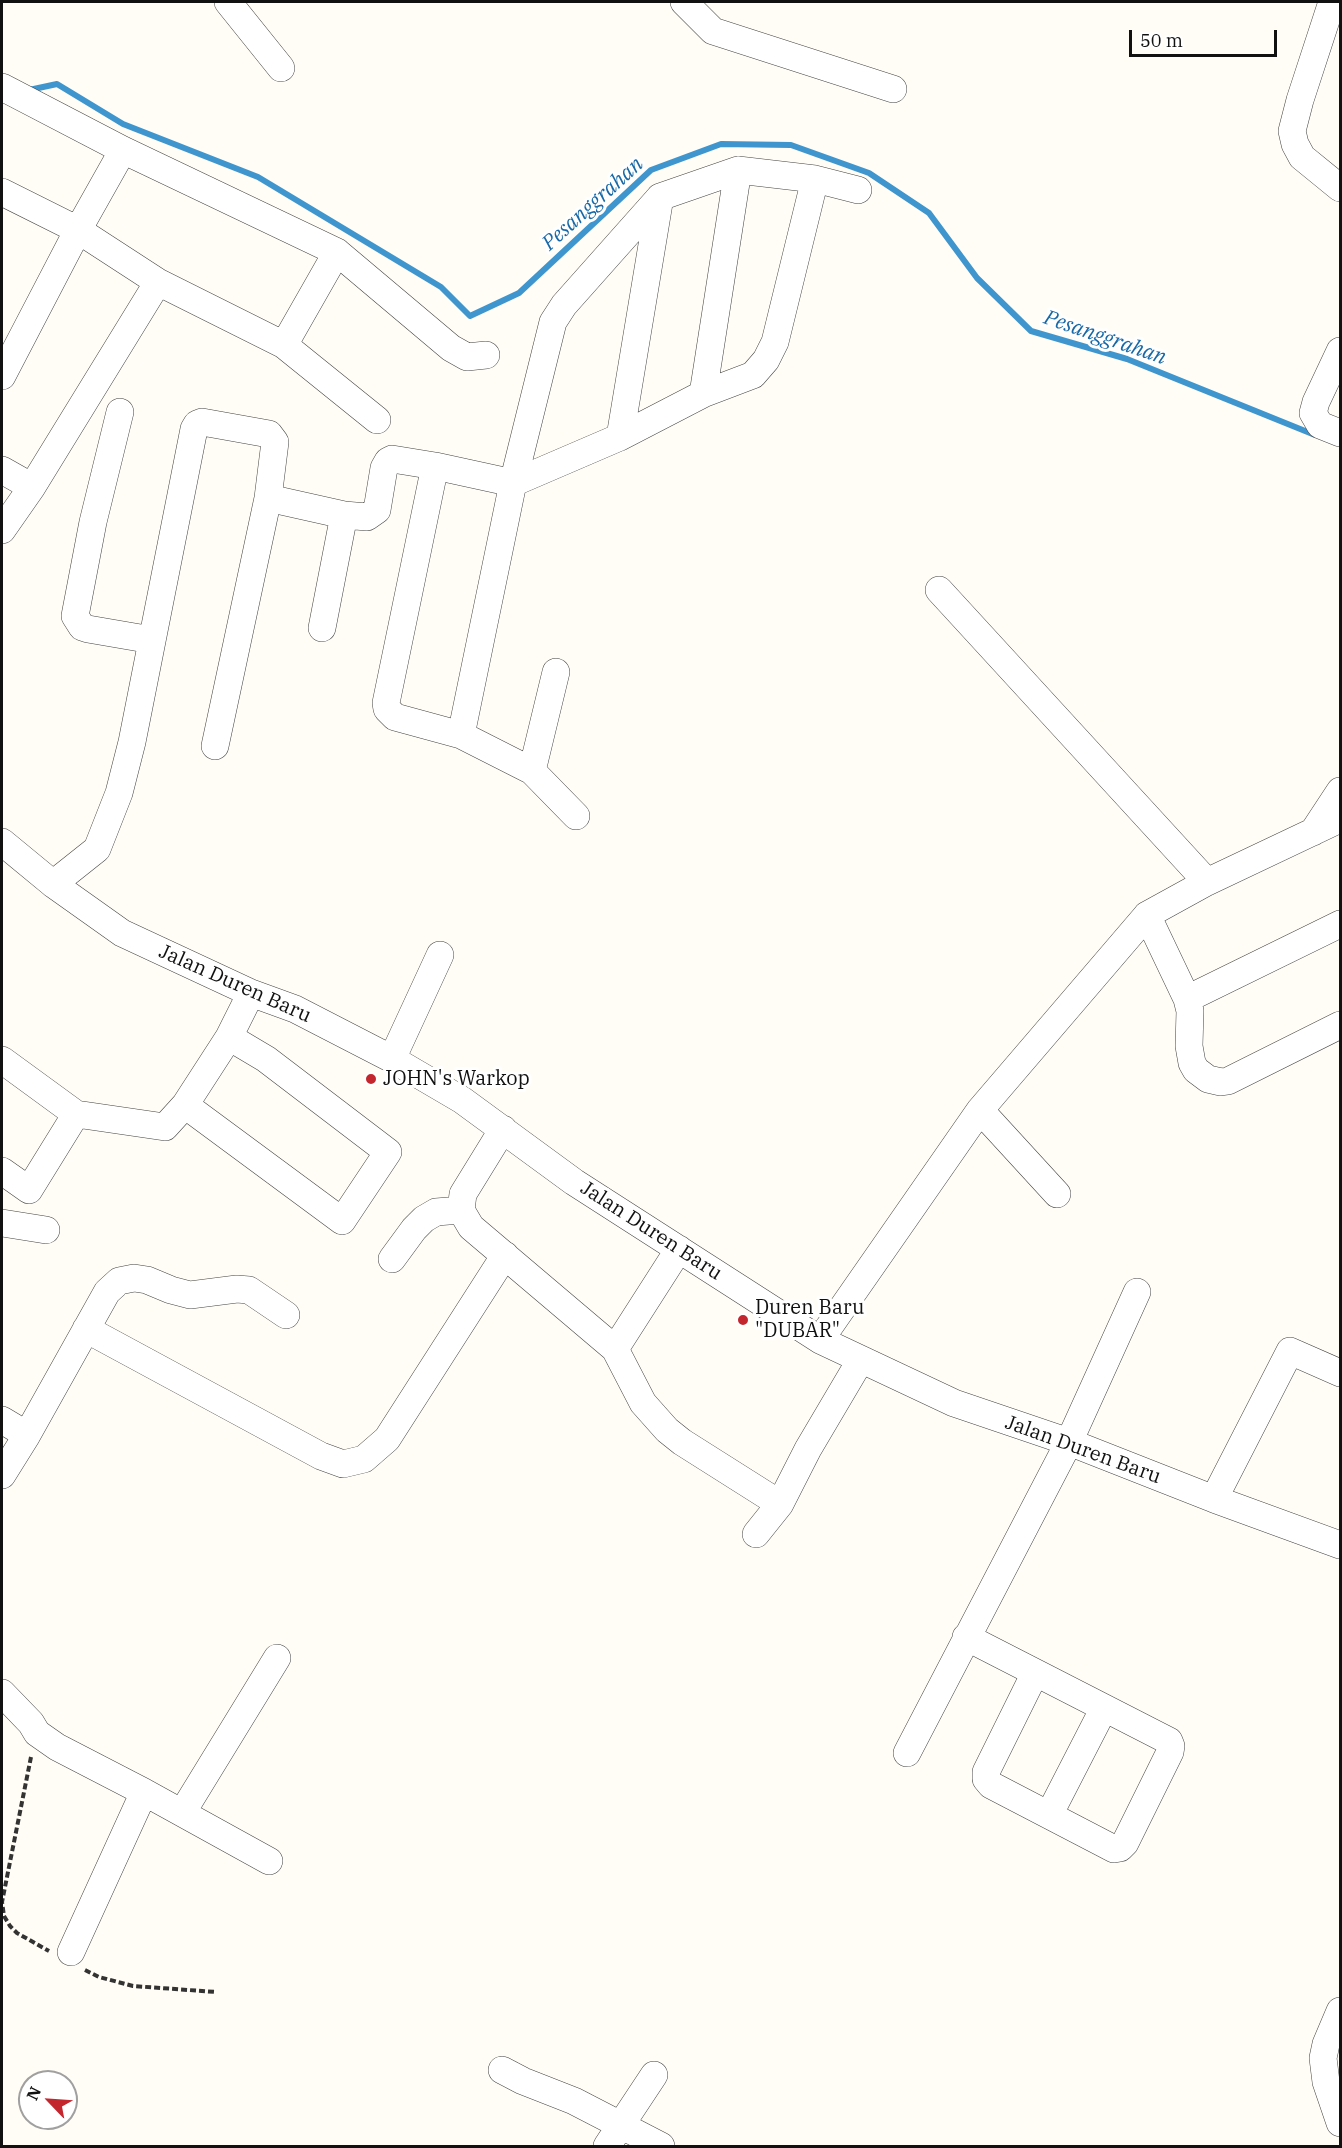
<!DOCTYPE html>
<style>
body{margin:0}
#map{position:relative;width:1342px;height:2148px;overflow:hidden;background:#fffdf5;font-family:"IBM Plex Serif",serif}
canvas{display:block}
.frame{position:absolute;inset:0;border:3px solid #111;pointer-events:none}
.north{position:absolute;left:18px;top:2070px;width:60px;height:60px;box-sizing:border-box;background:#fff;border:2px solid #a0a0a0;border-radius:50%;rotate:295deg;font-size:16px;font-weight:700;line-height:24px;text-align:center;color:#111}
.north::after{content:'';display:block;margin:auto;width:21px;height:27px;background:#c4262e;clip-path:polygon(50% 0,100% 100%,50% 72%,0 100%)}
.scale{position:absolute;left:1129px;top:30px;width:148px;height:27px;box-sizing:border-box;border:3px solid #111;border-top:0;padding-left:8px;font-size:18px;line-height:21px;white-space:nowrap;color:#111;-webkit-text-stroke:4px #fff;paint-order:stroke}
</style>
<div id="map">
<canvas width="1342" height="2148"></canvas>
<div class="frame"></div>
<div class="north">N</div>
<div class="scale">50 m</div>
</div>
<script>
const g = document.querySelector('canvas').getContext('2d');
g.lineJoin = 'round';
function shape(rows) {
  const path = new Path2D();
  for (const r of rows) {
    path.moveTo(r[0], r[1]);
    for (let i = 2; i < r.length; i += 2) path.lineTo(r[i], r[i + 1]);
  }
  return path;
}
function stroke(path, color, width, dash) {
  g.strokeStyle = color;
  g.lineWidth = width;
  g.lineCap = dash ? 'butt' : 'round';
  g.setLineDash(dash || []);
  g.stroke(path);
}
function drawText(font, color, halo, rows, align = 'center') {
  g.font = font + ' "IBM Plex Serif",serif';
  g.lineWidth = 6;
  g.setLineDash([]);
  g.textBaseline = 'middle';
  g.strokeStyle = halo;
  g.fillStyle = color;
  for (const [text, x, y, turn = 0] of rows) {
    g.save();
    g.translate(x, y);
    g.rotate((+turn || 0) * Math.PI / 180);
    g.textAlign = isNaN(turn) ? turn : align;
    if (halo) g.strokeText(text, 0, 0);
    g.fillText(text, 0, 0);
    g.restore();
  }
}
const stream = shape([
 [29,90,57,84,123,124,258,177,441,287,470,316,519,293,651,170,721,144,791,145,869,173,929,213,977,278,1031,331,1127,359,1315,435]
]);
const path = shape([
 [31,1757,2,1902,4,1916,10,1926,17,1933,49,1951],
 [85,1970,99,1977,133,1986,216,1992]
]);
const minor = shape([
 [228,2,281,68],
 [684,2,713,31,893,89],
 [1332,2,1300,100,1292,131,1295,144,1302,157,1340,188],
 [2,87,123,150,337,252,451,348,467,357,486,355],
 [2,192,78,230,158,282,284,345,377,420],
 [284,345,337,252],
 [1340,351,1316,402,1313,413,1320,425,1340,433],
 [2,376,78,230,123,150],
 [703,394,738,170],
 [120,412,93,522,75,616,82,627,88,629,152,640],
 [620,437,660,197],
 [435,466,386,703,387,709,395,717,461,735],
 [2,470,32,487],
 [268,498,344,515,367,517,377,510,384,468,388,461,392,459,435,466,513,483,620,437,703,394,753,375,766,360,775,342,815,179],
 [2,530,32,487,158,282],
 [939,590,1207,882],
 [322,628,344,515],
 [532,771,556,672],
 [576,816,532,771,461,735,513,483,553,322,564,305,660,197,738,170,815,179,858,190],
 [1313,832,1340,791],
 [2,842,53,884,122,933,251,993,295,1009,392,1059,462,1100,574,1182,820,1340,954,1403,1069,1442,1214,1499,1340,1545],
 [53,884,97,849,119,793,132,742,194,429,197,424,202,422,269,434,275,442,268,498,215,746],
 [1147,915,1187,999,1190,1011,1189,1046,1192,1063,1196,1070,1208,1079,1221,1082,1228,1081,1340,1025],
 [1187,999,1340,924],
 [392,1059,440,955],
 [2,1060,76,1114],
 [185,1105,342,1221,388,1152,266,1059,229,1037],
 [980,1110,1057,1194],
 [503,1129,463,1194,461,1210,471,1227,615,1349,643,1403,667,1430,682,1442,780,1504],
 [2,1171,29,1190,76,1114,165,1127,185,1105,229,1037,251,993],
 [2,1223,46,1230],
 [392,1259,414,1229,424,1219,436,1212,461,1210],
 [86,1329,321,1456,343,1464,364,1459,387,1439,505,1255],
 [820,1340,980,1110,1147,915,1207,882,1340,819],
 [615,1349,679,1249],
 [2,1420,27,1435],
 [2,1475,27,1435,107,1292,119,1281,134,1278,147,1280,171,1290,190,1295,237,1289,249,1290,286,1315],
 [1214,1499,1290,1351,1340,1373],
 [756,1534,780,1504,808,1449,860,1361],
 [966,1637,1169,1741,1171,1746,1170,1752,1125,1843,1120,1848,1114,1849,991,1785,986,1779,986,1772,1035,1673],
 [2,1693,31,1723,37,1733,57,1747,144,1792,269,1861],
 [907,1753,1069,1442,1137,1292],
 [182,1813,277,1658],
 [1049,1815,1104,1708],
 [71,1952,144,1792],
 [1340,2011,1326,2044,1323,2058,1326,2082,1340,2123],
 [502,2070,523,2081,574,2101,661,2146],
 [607,2146,654,2075]
]);
const markers = [
 [371,1079,6,"#c4262e"],
 [743,1320,6,"#c4262e"]
];
const streetNames = [
 ["Jalan Duren Baru",235,984,24],
 ["Jalan Duren Baru",651,1231,33],
 ["Jalan Duren Baru",1083,1450,20]
];
const poiNames = [
 ["JOHN's Warkop",383,1079],
 ["Duren Baru",755,1308],
 ["\"DUBAR\"",755,1331]
];
const waterNames = [
 ["Pesanggrahan",593,204,-42],
 ["Pesanggrahan",1105,338,19]
];
stroke(stream, '#3f96cf', 6);
stroke(minor, '#444', 28);
stroke(path, '#333', 4, [6, 3]);
stroke(minor, '#fff', 27);
for (const [x, y, r, color] of markers) {
  const dot = new Path2D();
  dot.arc(x, y, r, 0, 2 * Math.PI);
  g.fillStyle = color;
  g.fill(dot);
  stroke(dot, '#fff', 2);
}
drawText('20px', '#111', '#fff', streetNames);
drawText('20px', '#111', '#fff', poiNames, 'left');
drawText('italic 21px', '#1768a6', '#fff', waterNames);
</script>
